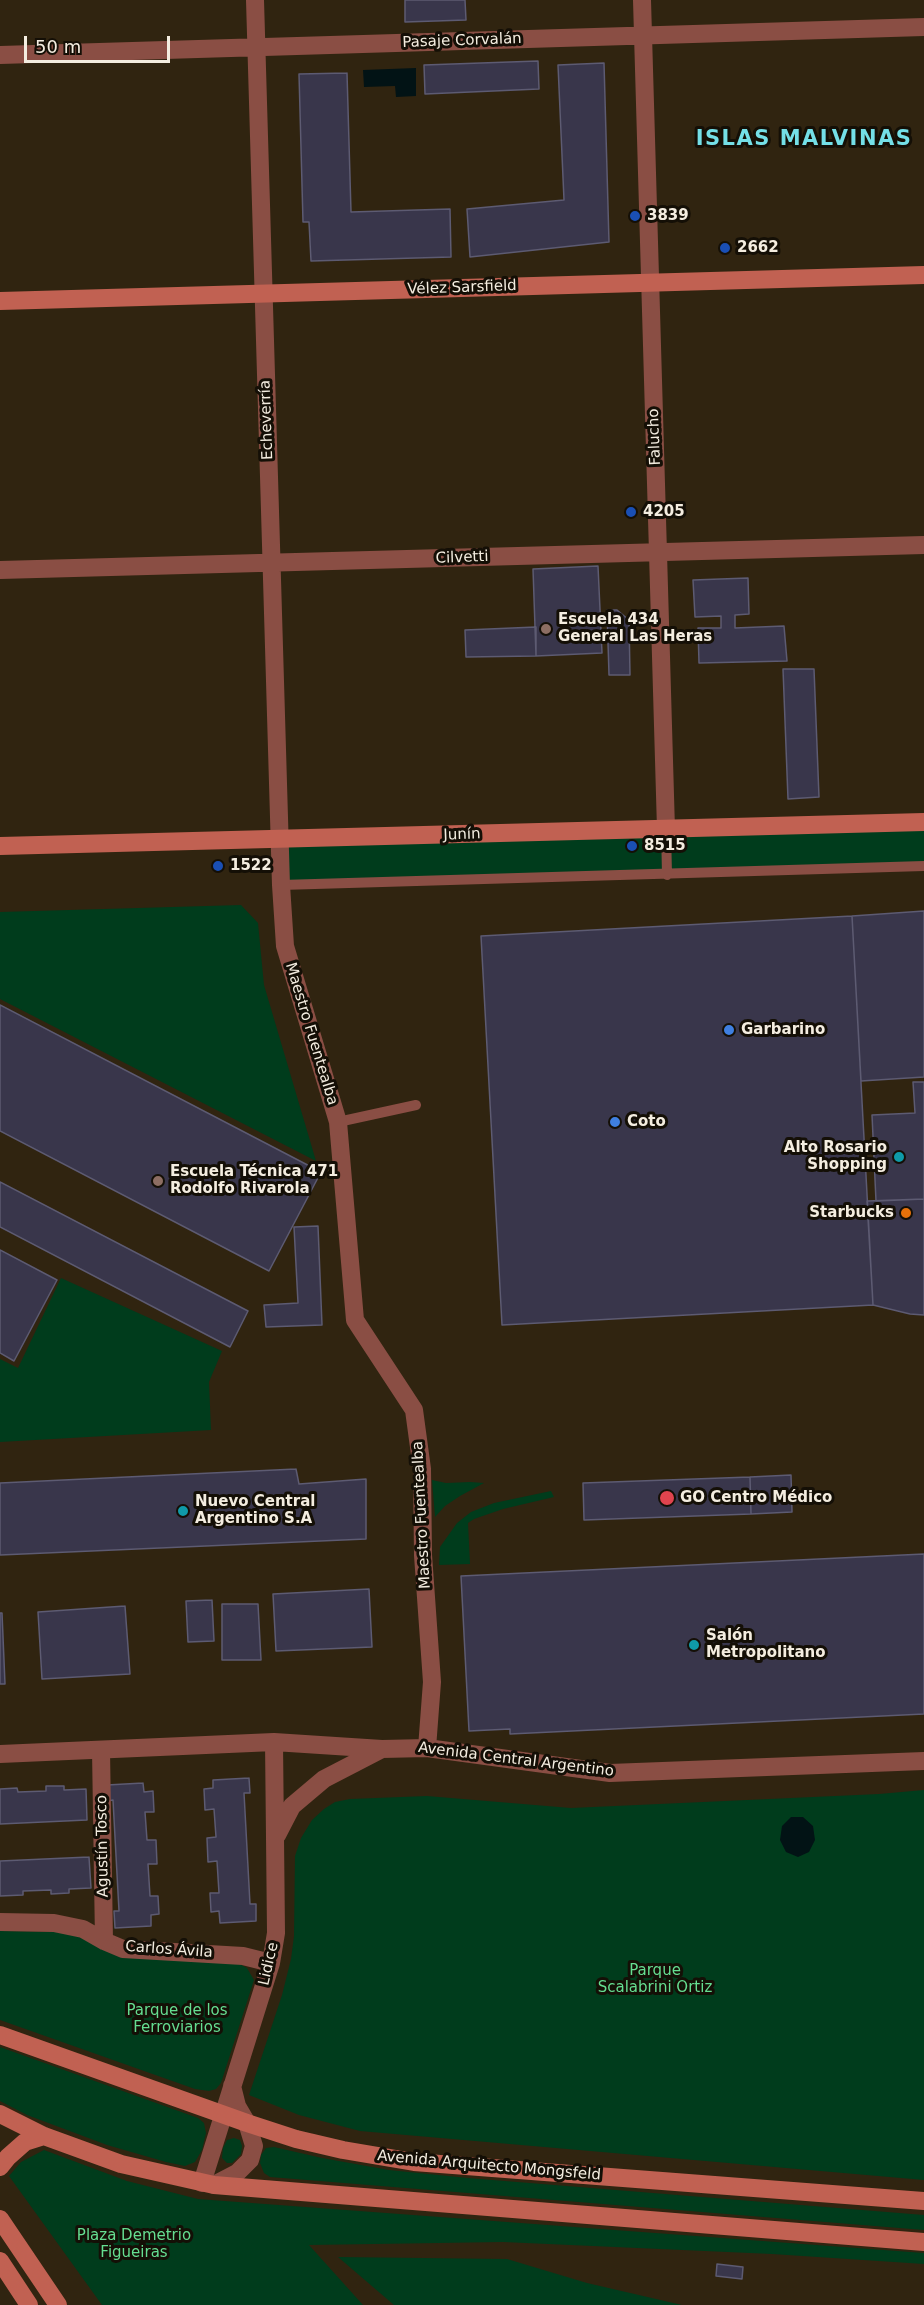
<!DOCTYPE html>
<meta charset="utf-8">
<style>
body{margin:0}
#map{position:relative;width:924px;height:2305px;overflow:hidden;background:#302410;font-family:"DejaVu Sans",sans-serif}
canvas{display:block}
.scale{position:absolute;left:24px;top:36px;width:146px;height:27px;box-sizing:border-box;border:3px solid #f4ede0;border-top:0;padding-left:8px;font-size:18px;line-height:21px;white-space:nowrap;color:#f4ede0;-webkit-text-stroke:4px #140f06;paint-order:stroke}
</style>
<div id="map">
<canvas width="924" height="2305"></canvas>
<div class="scale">50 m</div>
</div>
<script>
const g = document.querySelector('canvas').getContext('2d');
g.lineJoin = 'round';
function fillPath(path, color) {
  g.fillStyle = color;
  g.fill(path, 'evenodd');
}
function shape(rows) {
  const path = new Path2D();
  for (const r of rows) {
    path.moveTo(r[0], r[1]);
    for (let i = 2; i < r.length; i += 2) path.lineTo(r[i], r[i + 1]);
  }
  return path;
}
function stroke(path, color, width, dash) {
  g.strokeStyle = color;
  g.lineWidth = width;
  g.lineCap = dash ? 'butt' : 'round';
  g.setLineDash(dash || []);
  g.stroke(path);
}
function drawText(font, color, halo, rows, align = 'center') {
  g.font = font + ' "DejaVu Sans",sans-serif';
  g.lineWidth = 6;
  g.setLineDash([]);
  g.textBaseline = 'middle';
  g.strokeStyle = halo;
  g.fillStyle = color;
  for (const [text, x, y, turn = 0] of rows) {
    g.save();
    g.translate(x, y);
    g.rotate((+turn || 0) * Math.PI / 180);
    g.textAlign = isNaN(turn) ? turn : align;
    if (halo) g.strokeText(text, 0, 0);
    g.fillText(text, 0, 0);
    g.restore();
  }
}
const green = shape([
 [924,822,924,866,281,885,280,840],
 [241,905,258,923,264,985,316,1161,0,999,0,912],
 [61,1278,222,1351,209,1382,211,1430,0,1442,0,1359,18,1368],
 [432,1480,446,1483,470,1482,484,1483,460,1496,445,1506,435,1517],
 [551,1491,554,1497,503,1509,474,1519,468,1523,470,1564,439,1565,440,1547,457,1523,471,1512,494,1503],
 [924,1790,924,2180,360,2131,299,2115,249,2095,282,1995,291,1959,294,1936,295,1856,301,1838,312,1820,324,1809,335,1802,350,1799,427,1796,571,1808,879,1794],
 [0,1931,65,1932,238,1963,247,1968,254,1980,221,2083,216,2089,209,2091,195,2089,0,2020],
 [0,2047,198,2118,204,2123,206,2133,202,2150,195,2162,185,2166,166,2162,107,2145,27,2115,0,2101],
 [234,2138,240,2140,242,2146,241,2154,232,2163,227,2163,222,2158,223,2148,227,2140],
 [274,2147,322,2158,389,2170,468,2178,924,2215,924,2230,270,2177,264,2173,260,2163,261,2155,266,2148],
 [44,2150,127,2181,198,2199,924,2253,924,2264,772,2254,503,2242,309,2245,363,2305,102,2305,9,2176,21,2162],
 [338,2257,507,2259,587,2283,682,2305,394,2305]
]);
const water = shape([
 [416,68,416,96,396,97,395,86,364,87,363,70],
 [791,1817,803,1817,813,1826,815,1840,809,1852,798,1857,786,1852,780,1840,782,1826]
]);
const building = shape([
 [405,0,465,0,466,20,405,22,405,0],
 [538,61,539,89,425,94,424,65,538,61],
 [604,63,609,242,470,257,467,209,564,200,558,65,604,63],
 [347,73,351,212,450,209,451,257,311,261,309,222,303,222,299,74,347,73],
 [598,566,602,653,536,656,533,569,598,566],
 [748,578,749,614,735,615,735,628,784,626,787,661,699,663,698,628,721,628,721,616,695,617,693,580,748,578],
 [607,610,617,610,629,620,630,675,609,675,607,610],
 [536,627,536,656,466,657,465,630,536,627],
 [783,669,814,669,819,797,788,799,783,669],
 [924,911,924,1077,861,1081,852,916,924,911],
 [852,916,873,1305,502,1325,481,936,852,916],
 [0,1005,321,1172,269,1271,0,1131,0,1005],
 [913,1082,924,1082,924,1199,876,1201,872,1115,915,1113,913,1082],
 [0,1182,248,1311,230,1347,0,1227,0,1182],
 [924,1199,924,1315,910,1314,873,1305,867,1201,924,1199],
 [318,1226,322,1325,266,1327,264,1305,298,1303,294,1227,318,1226],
 [0,1250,57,1280,14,1361,0,1353,0,1250],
 [296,1469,299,1484,366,1479,366,1539,0,1555,0,1483,296,1469],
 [791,1475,792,1512,751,1514,750,1477,791,1475],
 [750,1477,751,1514,584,1520,583,1483,750,1477],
 [924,1554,924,1714,510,1734,510,1729,469,1731,461,1576,924,1554],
 [369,1589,372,1647,276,1651,273,1594,369,1589],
 [212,1600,214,1641,188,1642,186,1601,212,1600],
 [222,1604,258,1604,261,1660,222,1660,222,1604],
 [125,1606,130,1674,42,1679,38,1612,125,1606],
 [0,1613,2,1613,5,1684,0,1684,0,1613],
 [249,1778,250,1793,244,1793,250,1904,256,1904,256,1921,220,1923,219,1911,211,1912,210,1893,219,1893,217,1861,208,1862,207,1838,216,1837,214,1809,205,1810,204,1789,213,1788,213,1780,249,1778],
 [143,1783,144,1792,153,1791,154,1812,145,1812,147,1840,156,1840,157,1864,148,1864,150,1896,158,1896,159,1914,151,1915,151,1926,115,1928,114,1911,119,1911,113,1800,108,1801,107,1785,143,1783],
 [46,1786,64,1786,64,1790,86,1789,87,1820,0,1824,0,1789,17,1788,18,1792,46,1791,46,1786],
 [89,1857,91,1888,69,1889,69,1893,51,1894,51,1890,23,1891,23,1895,0,1896,0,1861,89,1857],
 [717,2264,743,2267,742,2279,716,2276,717,2264]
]);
const lane = shape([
 [666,829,667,875],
 [281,885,924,866],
 [338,1122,416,1105]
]);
const street = shape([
 [255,0,281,885,285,946,338,1122,355,1320,414,1410,422,1469,423,1555,432,1682,427,1748],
 [642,0,666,829],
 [0,55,924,27],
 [0,570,924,545],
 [101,1750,104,1941],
 [0,1754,274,1742,382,1749,427,1748,610,1773,924,1761],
 [277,1835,292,1806,324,1779,380,1750],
 [0,1922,54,1923,83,1929,104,1941,123,1949,243,1956,271,1963],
 [202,2183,271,1963,276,1933,274,1742],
 [214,2185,237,2173,250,2160,254,2146,247,2123,237,2106,232,2086]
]);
const secondary = shape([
 [0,301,924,275],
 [0,846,924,822],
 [0,2035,247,2123,296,2139,343,2150,414,2162,924,2201],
 [0,2114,44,2136,121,2164,214,2185,924,2242],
 [0,2167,8,2157,25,2142,44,2136],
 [0,2219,58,2305],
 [0,2261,29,2305]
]);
const markers = [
 [635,216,6,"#1a4fb4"],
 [725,248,6,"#1a4fb4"],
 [631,512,6,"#1a4fb4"],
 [546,629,6,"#8d6e63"],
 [632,846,6,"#1a4fb4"],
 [218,866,6,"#1a4fb4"],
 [729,1030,6,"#3f7fe0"],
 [615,1122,6,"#3f7fe0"],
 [899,1157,6,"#0f9aa8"],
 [158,1181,6,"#8d6e63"],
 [906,1213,6,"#e8710a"],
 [667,1498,8,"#e0444e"],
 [183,1511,6,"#0f9aa8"],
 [694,1645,6,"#0f9aa8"]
];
const streetNames = [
 ["Pasaje Corvalán",462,41,-2],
 ["Vélez Sarsfield",462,288,-2],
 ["Echeverría",267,420,-92],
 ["Falucho",655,437,-92],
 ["Cilvetti",462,558,-2],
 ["Junín",462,835,-2],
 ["Maestro Fuentealba",311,1034,73],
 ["Maestro Fuentealba",422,1515,-93],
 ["Avenida Central Argentino",516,1760,7],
 ["Agustín Tosco",103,1846,-91],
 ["Carlos Ávila",169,1950,4],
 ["Lidice",269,1964,-77],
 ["Avenida Arquitecto Mongsfeld",489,2166,5]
];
const poiNames = [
 ["3839",647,216],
 ["2662",737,248],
 ["4205",643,512],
 ["Escuela 434",558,620],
 ["General Las Heras",558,637],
 ["8515",644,846],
 ["1522",230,866],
 ["Garbarino",741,1030],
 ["Coto",627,1122],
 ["Alto Rosario",887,1148,"right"],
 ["Shopping",887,1165,"right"],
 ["Escuela Técnica 471",170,1172],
 ["Rodolfo Rivarola",170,1189],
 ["Starbucks",894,1213,"right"],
 ["GO Centro Médico",680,1498],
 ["Nuevo Central",195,1502],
 ["Argentino S.A",195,1519],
 ["Salón",706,1636],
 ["Metropolitano",706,1653]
];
const parkNames = [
 ["Parque",655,1971],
 ["Scalabrini Ortiz",655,1988],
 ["Parque de los",177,2011],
 ["Ferroviarios",177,2028],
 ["Plaza Demetrio",134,2236],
 ["Figueiras",134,2253]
];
const districtNames = [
 ["ISLAS MALVINAS",804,140]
];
fillPath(green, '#003c1c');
fillPath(water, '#021315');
fillPath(building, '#39364b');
stroke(building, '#5d5b72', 1.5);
stroke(lane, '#8a4e44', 10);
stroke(street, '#8a4e44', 18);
stroke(secondary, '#c16152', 18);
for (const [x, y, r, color] of markers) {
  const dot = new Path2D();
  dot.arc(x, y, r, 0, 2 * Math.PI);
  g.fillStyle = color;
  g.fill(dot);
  stroke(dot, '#140f06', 2);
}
drawText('15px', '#f4ede0', '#140f06', streetNames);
drawText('bold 15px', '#f4ede0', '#140f06', poiNames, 'left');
drawText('15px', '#65de91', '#140f06', parkNames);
g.letterSpacing = '1.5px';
drawText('bold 21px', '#74dfe7', '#140f06', districtNames);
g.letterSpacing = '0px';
</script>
